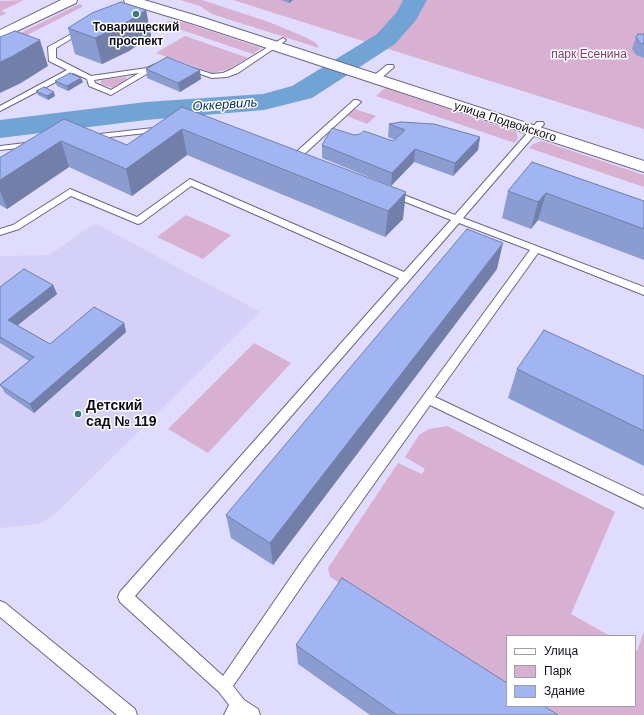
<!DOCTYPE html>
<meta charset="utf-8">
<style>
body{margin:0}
#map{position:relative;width:644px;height:715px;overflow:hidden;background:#e0dcfd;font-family:Arial,sans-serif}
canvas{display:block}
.legend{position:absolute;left:506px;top:635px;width:130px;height:72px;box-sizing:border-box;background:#fff;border:1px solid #9f9ea2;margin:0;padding:5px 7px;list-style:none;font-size:12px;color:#0e0c17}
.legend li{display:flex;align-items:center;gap:8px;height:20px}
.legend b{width:20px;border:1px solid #9f9ea2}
</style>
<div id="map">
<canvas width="644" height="715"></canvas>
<ul class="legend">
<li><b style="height:5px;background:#fff"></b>Улица</li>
<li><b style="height:11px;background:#d8b0d1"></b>Парк</li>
<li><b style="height:11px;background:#a1b5f2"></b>Здание</li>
</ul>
</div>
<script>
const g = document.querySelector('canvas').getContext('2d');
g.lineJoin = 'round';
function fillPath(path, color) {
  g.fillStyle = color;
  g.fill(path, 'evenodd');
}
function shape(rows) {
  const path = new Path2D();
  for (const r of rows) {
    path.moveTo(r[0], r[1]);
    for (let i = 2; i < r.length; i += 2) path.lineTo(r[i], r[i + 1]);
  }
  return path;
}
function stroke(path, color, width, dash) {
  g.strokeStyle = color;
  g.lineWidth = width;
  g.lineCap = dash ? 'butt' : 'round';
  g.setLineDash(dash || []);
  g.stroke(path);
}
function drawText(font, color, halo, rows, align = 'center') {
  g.font = font + ' Arial,sans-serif';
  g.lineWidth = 3;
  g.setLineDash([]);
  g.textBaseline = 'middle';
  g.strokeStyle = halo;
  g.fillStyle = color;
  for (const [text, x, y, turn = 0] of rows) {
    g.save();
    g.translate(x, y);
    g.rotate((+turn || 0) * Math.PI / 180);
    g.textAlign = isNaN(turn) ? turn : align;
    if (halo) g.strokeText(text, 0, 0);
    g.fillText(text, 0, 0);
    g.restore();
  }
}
const built = shape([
 [95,223,260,312,53,516,39,524,0,528,0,256,49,255]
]);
const green = shape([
 [24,0,1,11,7,13,0,16,0,1],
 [180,0,202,0,269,22,305,37,316,43,319,48,212,14,200,6],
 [233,0,644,0,644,129,401,53],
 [79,4,82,5,82,7,0,49,0,43],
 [168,21,186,23,261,48,253,54,164,24],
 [185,36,248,58,229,69,213,73,156,53],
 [126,77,127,81,113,88,101,84,101,80],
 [385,88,516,132,518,138,515,143,376,96],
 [355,109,376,116,367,124,347,116],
 [542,141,644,175,644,187,529,148,533,144],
 [186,215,231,235,203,259,157,237],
 [254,343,291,363,208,453,168,429],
 [447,426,615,512,571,614,610,636,507,636,507,688,330,577,328,568,398,463,422,474,425,469,405,457,419,435,429,429],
 [644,632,644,715,550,715,535,706,635,706,635,650,637,651]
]);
const river = shape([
 [403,0,427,0,416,20,395,44,312,98,264,110,146,120,0,138,0,120,146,102,263,94,292,86,377,34,397,12,403,0]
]);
const lane = shape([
 [84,27,86,28,86,30,56,48,56,58,91,76,147,68,158,63,162,65,111,95,89,86,87,79,73,73,0,111,0,106,67,70,49,61,48,47,84,27],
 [139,73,111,90,95,83,94,80,139,73],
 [283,38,286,40,285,41,238,73,227,77,212,78,183,68,187,66,212,74,223,73,232,69,283,38],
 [387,65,393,65,394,67,378,81,372,81,372,77,387,65],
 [354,100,357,100,361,102,300,158,294,158,293,156,294,154,354,100],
 [537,122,543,122,544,124,463,218,644,287,644,295,538,253,435,397,644,496,644,508,430,405,310,574,233,686,244,700,258,709,260,715,224,715,229,705,219,692,120,602,118,597,120,592,399,278,191,186,141,223,138,224,71,196,19,229,0,235,0,229,13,225,70,189,137,217,190,179,404,272,451,220,388,195,387,193,388,191,394,191,455,215,537,122],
 [459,223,530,250,300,564,223,676,135,596,459,223],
 [162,127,166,129,165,131,91,139,87,137,91,135,162,127],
 [34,142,38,144,37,146,0,150,0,146,34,142],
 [0,601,5,603,135,709,137,715,117,715,0,617,0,601]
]);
const secondary = shape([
 [61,0,77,0,76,3,0,39,0,30,61,0],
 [124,0,144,0,204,18,644,161,644,172,194,24,125,3,124,0]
]);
const wall = shape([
 [281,0,293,0,289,3],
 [146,10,151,36,129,51,102,64,75,54,68,28],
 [644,34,644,58,636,55,632,49,636,37],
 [146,69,201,79,180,92,147,78],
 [55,81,83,82,68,91,57,86],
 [36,91,55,96,48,100,38,95],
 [182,107,403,219,385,237,187,155,132,196,69,167,7,209,0,205,0,157,1,157,64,119,127,145],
 [389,124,480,137,478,150,453,176,414,162,391,186,322,158,322,145,354,135,393,141,395,140,388,137],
 [532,162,644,201,644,260,538,220,531,229,502,218,508,191],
 [497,269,273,565,231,538,226,515],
 [53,285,57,294,17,325,50,344,124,323,126,332,34,413,5,393,0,384,29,361,0,343,0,287],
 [517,369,644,376,644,466,508,398],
 [296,645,558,715,370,715,298,664]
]);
const shadedWall = shape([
 [289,0,293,0,289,3],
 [146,10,151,36,129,51,102,64,95,38],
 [40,40,48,66,21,83,0,93,0,62],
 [200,70,201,79,180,92,178,83],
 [81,78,83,82,68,91,67,86],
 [54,92,55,96,48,100,47,96],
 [182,129,187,155,132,196,126,169],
 [480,137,478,150,453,176,455,163],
 [61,141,69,167,7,209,0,191,0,180],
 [415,149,414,162,391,186,392,173],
 [406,192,403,219,385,237,388,211],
 [546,193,538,220,531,229,538,202],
 [503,243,497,269,273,565,270,543],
 [53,285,57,294,13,329,8,320],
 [124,323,126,332,34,413,30,404]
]);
const building = shape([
 [121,2,146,10,124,24,95,38,68,28,92,13,121,2],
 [15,31,40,40,13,56,0,62,0,37,15,31],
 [638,34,644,34,644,44,640,43,636,37,638,34],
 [167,57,200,70,178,83,146,69,167,57],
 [70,73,81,78,67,86,55,81,70,73],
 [44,87,54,92,47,96,36,91,44,87],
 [182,107,406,192,388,211,182,129,126,169,61,141,0,180,0,157,1,157,64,119,127,145,182,107],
 [401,122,434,124,480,137,455,163,415,149,392,173,322,145,332,128,354,135,360,134,364,131,393,141,405,130,389,124,401,122],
 [532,162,644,201,644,229,546,193,538,202,508,191,532,162],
 [467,229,503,243,270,543,226,515,467,229],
 [24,269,53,285,8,320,50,344,94,307,124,323,30,404,0,385,34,357,0,337,0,287,24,269],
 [544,330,644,376,644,431,517,369,544,330],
 [342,578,507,683,507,706,544,706,558,715,397,715,296,645,342,578]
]);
const markers = [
 [136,14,4,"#367e77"],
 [78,414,4,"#367e77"]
];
const farPoinames = [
 ["Товарищеский",136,28],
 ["проспект",136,42]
];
const farParknames = [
 ["парк Есенина",589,55]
];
const farStreetnames = [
 ["улица Подвойского",505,122,18]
];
const farWaternames = [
 ["Оккервиль",225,105,-4]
];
const poiNames = [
 ["Детский",86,406],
 ["сад № 119",86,422]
];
fillPath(built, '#d5d0f7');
fillPath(green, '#d8b0d1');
fillPath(river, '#72a3d5');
stroke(lane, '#6a6683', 2);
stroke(secondary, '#6a6683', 2);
fillPath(lane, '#fff');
fillPath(secondary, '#fff');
fillPath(wall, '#8a9cd0');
fillPath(shadedWall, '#717fa9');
fillPath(building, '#a1b5f2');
stroke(building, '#717fa9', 1);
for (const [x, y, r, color] of markers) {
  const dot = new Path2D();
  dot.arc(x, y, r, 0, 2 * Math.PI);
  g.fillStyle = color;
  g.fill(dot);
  stroke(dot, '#fff', 1.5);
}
drawText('bold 12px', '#0e0c17', '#fff', farPoinames);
drawText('12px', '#7d3a74', '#fff', farParknames);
drawText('12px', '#0e0c17', '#fff', farStreetnames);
drawText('italic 13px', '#072d4d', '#fff', farWaternames);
drawText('bold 14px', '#0e0c17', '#fff', poiNames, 'left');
</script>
